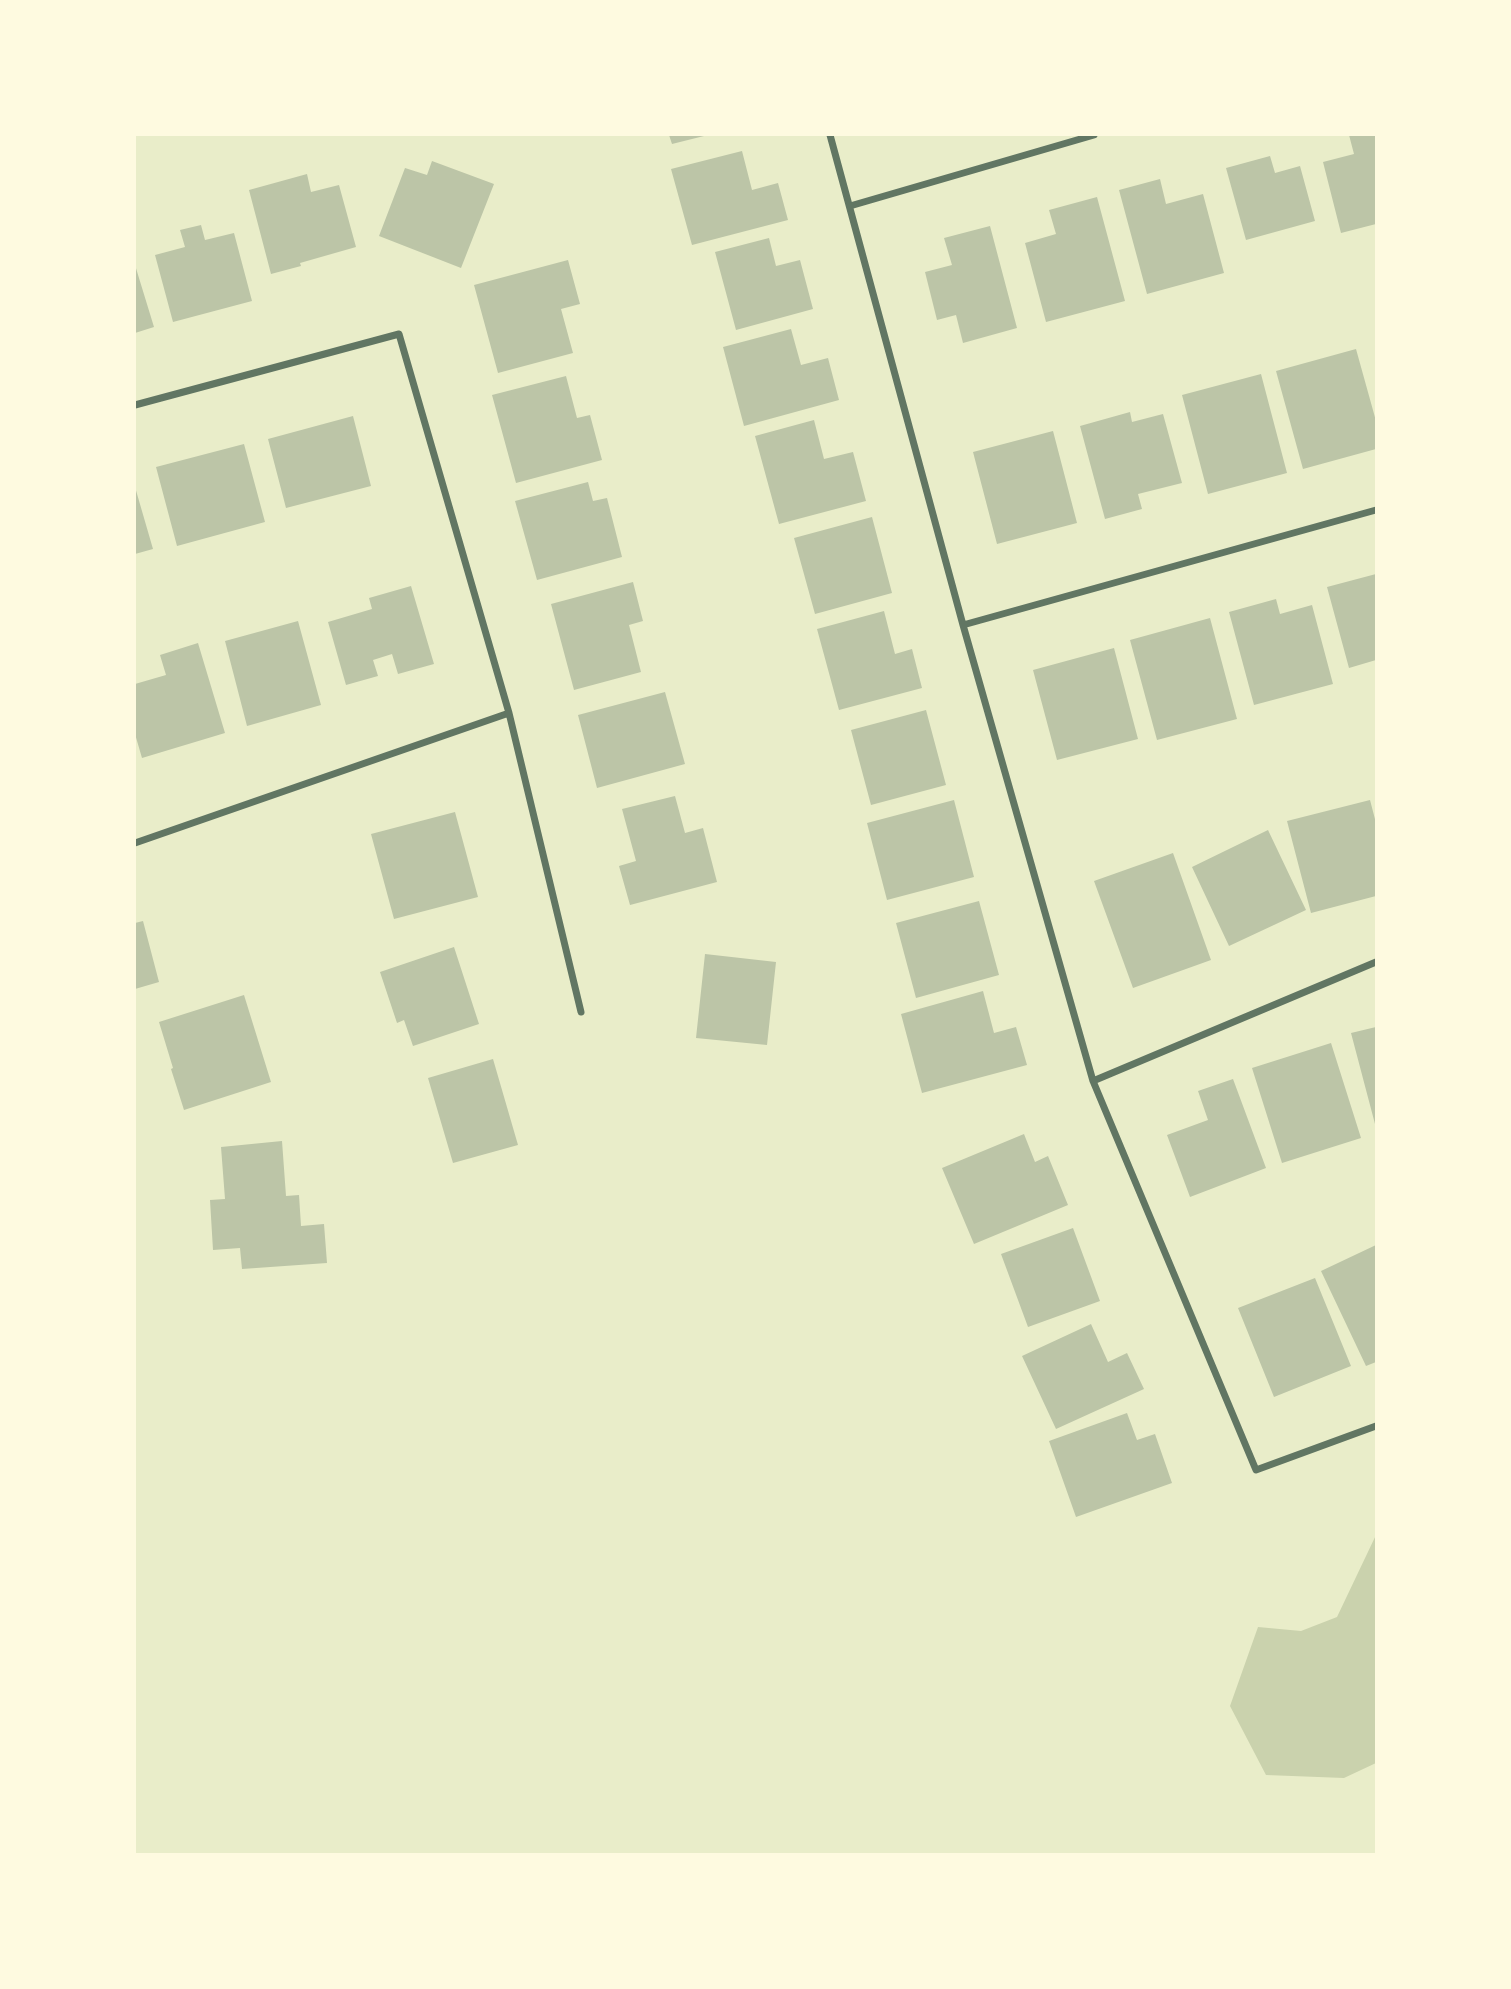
<!DOCTYPE html>
<style>
body{margin:0}
#map{position:relative;width:1511px;height:1989px;overflow:hidden;background:#e9edc9;font-family:"DM Sans",sans-serif}
canvas{display:block}
.frame{position:absolute;inset:0;border:136px solid #fefae0;pointer-events:none}
</style>
<div id="map">
<canvas width="1511" height="1989"></canvas>
<div class="frame"></div>
</div>
<script>
const g = document.querySelector('canvas').getContext('2d');
g.lineJoin = 'round';
function fillPath(path, color) {
  g.fillStyle = color;
  g.fill(path, 'evenodd');
}
function shape(rows) {
  const path = new Path2D();
  for (const r of rows) {
    path.moveTo(r[0], r[1]);
    for (let i = 2; i < r.length; i += 2) path.lineTo(r[i], r[i + 1]);
  }
  return path;
}
function stroke(path, color, width, dash) {
  g.strokeStyle = color;
  g.lineWidth = width;
  g.lineCap = dash ? 'butt' : 'round';
  g.setLineDash(dash || []);
  g.stroke(path);
}
const green = shape([
 [1376,1535,1376,1763,1344,1778,1266,1775,1230,1706,1258,1627,1301,1631,1337,1617]
]);
const building = shape([
 [669,135,704,135,704,136,672,144],
 [1349,135,1376,135,1376,224,1341,233,1323,162,1354,154],
 [742,151,752,190,778,183,788,220,692,245,671,169],
 [1270,156,1275,173,1300,166,1315,221,1246,240,1226,168],
 [432,161,494,184,461,268,379,236,405,168,427,175],
 [307,174,311,192,339,185,356,247,300,263,301,266,271,274,249,190],
 [1160,179,1166,204,1203,194,1224,273,1147,294,1119,190],
 [1097,197,1125,301,1046,322,1025,243,1056,234,1049,210],
 [201,225,205,240,234,233,252,301,173,322,155,255,185,247,180,230],
 [990,226,1017,328,963,343,956,315,937,320,925,272,952,265,944,238],
 [769,238,776,266,800,260,813,309,736,330,715,252],
 [568,260,580,304,561,309,573,353,498,373,474,285],
 [135,265,154,327,135,333],
 [791,329,801,365,828,358,839,400,744,426,723,347],
 [1356,349,1376,421,1376,449,1303,469,1276,371],
 [1261,374,1287,473,1208,494,1182,395],
 [566,376,577,418,590,415,602,460,516,483,492,395],
 [1130,412,1132,422,1163,414,1182,483,1138,494,1142,509,1105,519,1080,426],
 [353,416,371,486,286,508,268,439],
 [814,420,824,459,853,452,866,501,779,524,755,436],
 [1053,431,1077,523,997,544,973,452],
 [244,444,265,522,177,546,156,467],
 [588,482,593,501,607,498,622,557,537,580,515,501],
 [135,487,153,549,135,554],
 [872,517,892,593,815,614,794,538],
 [1376,574,1376,660,1349,668,1327,587],
 [633,582,643,621,629,625,641,672,574,690,551,604],
 [411,586,434,664,398,674,392,654,373,660,378,676,346,685,328,622,372,609,369,598],
 [1276,599,1280,614,1312,605,1333,684,1254,705,1229,612],
 [884,611,895,654,912,649,922,688,839,710,817,629],
 [1210,618,1237,719,1157,740,1130,640],
 [298,621,321,705,247,726,225,641],
 [198,643,225,733,142,758,135,734,135,684,166,675,160,655],
 [1114,648,1138,739,1057,760,1033,670],
 [665,692,685,764,597,788,578,715],
 [926,710,946,785,871,805,851,730],
 [675,796,685,833,703,828,717,882,630,905,619,866,636,861,622,809],
 [954,800,974,877,887,900,867,823],
 [1370,800,1376,823,1376,896,1311,913,1287,821],
 [455,812,478,897,394,919,371,834],
 [1268,830,1306,910,1229,946,1192,867],
 [1173,853,1211,960,1133,988,1094,881],
 [979,901,999,975,916,998,896,923],
 [143,921,159,982,135,989,135,923],
 [454,947,479,1024,413,1046,404,1020,397,1023,380,972],
 [705,954,776,962,767,1045,696,1038],
 [983,991,994,1033,1016,1027,1027,1065,922,1093,901,1014],
 [244,995,271,1082,184,1110,171,1069,173,1068,159,1022],
 [1376,1027,1376,1123,1375,1124,1351,1033],
 [1331,1043,1361,1138,1282,1163,1252,1068],
 [493,1059,518,1145,453,1163,428,1078],
 [1233,1079,1266,1168,1190,1197,1167,1135,1208,1120,1198,1091],
 [1024,1134,1035,1162,1048,1156,1068,1205,974,1244,942,1168],
 [282,1141,286,1196,299,1195,301,1226,324,1224,327,1263,242,1269,240,1248,213,1250,210,1200,225,1199,221,1147],
 [1073,1228,1100,1301,1028,1327,1001,1254],
 [1376,1245,1376,1362,1366,1366,1321,1271],
 [1315,1278,1351,1366,1274,1397,1238,1308],
 [1091,1324,1108,1362,1127,1353,1144,1389,1056,1429,1022,1356],
 [1127,1413,1137,1440,1155,1434,1172,1483,1076,1517,1049,1441]
]);
const minor = shape([
 [830,135,963,625,1093,1081,1256,1470,1376,1426],
 [850,206,1094,135],
 [135,405,399,334,509,713,581,1012],
 [963,625,1376,510],
 [135,843,509,713],
 [1093,1081,1376,962]
]);
fillPath(green, '#cad2ad');
fillPath(building, '#bcc5a7');
stroke(minor, '#617663', 7);
</script>
